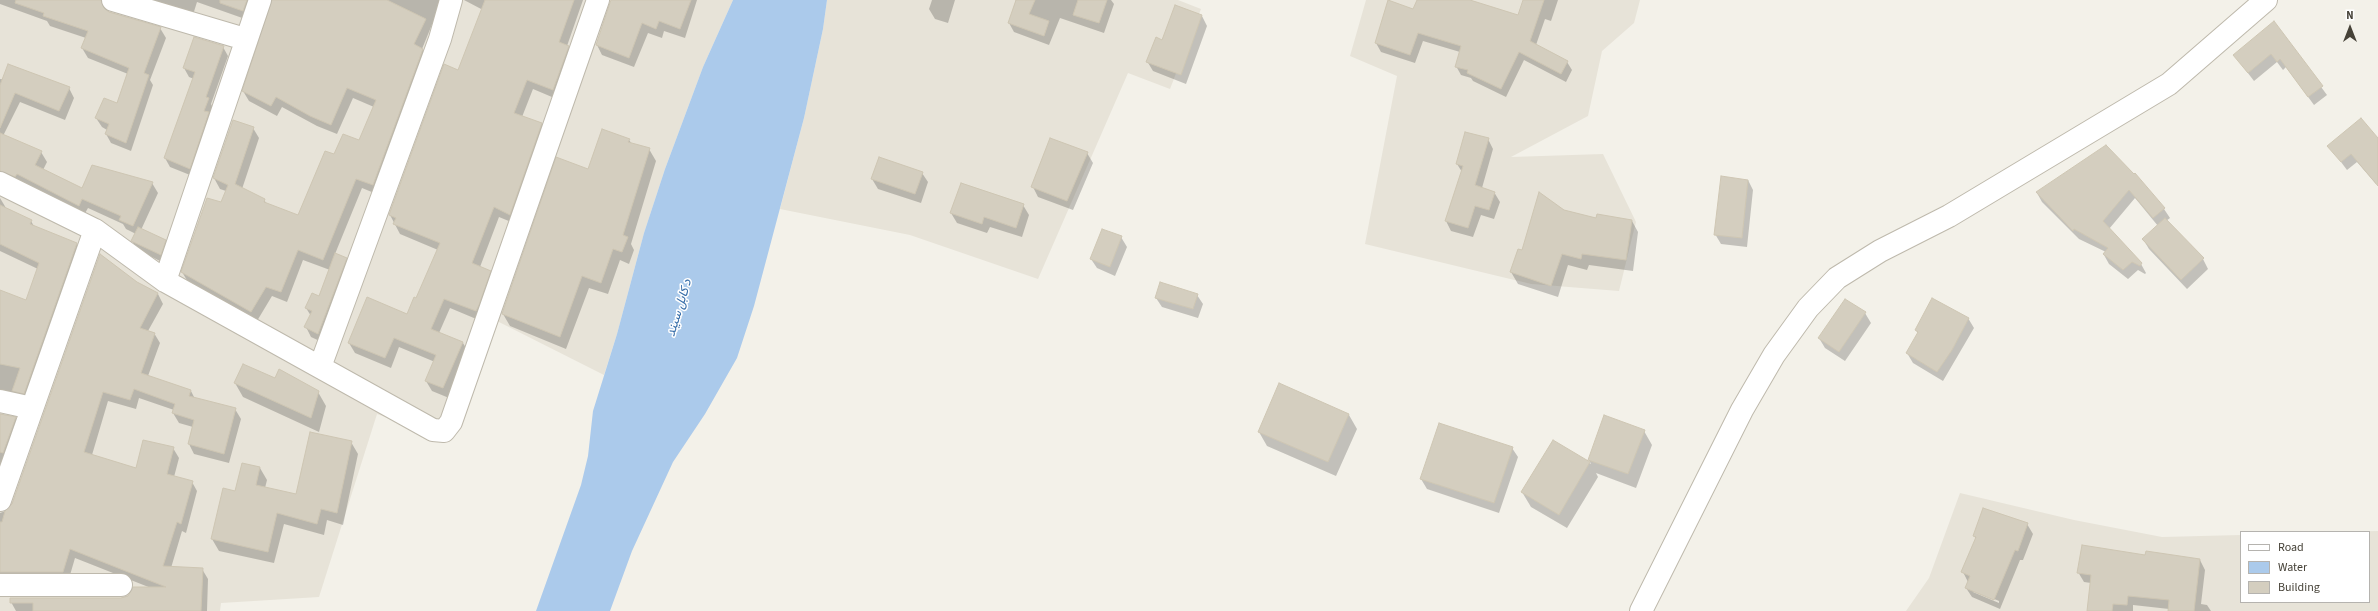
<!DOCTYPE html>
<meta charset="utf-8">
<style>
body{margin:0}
#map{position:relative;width:2378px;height:611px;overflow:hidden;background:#f3f1e9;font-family:"Source Sans 3",sans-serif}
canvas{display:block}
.legend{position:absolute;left:2240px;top:531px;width:130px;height:72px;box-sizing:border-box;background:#fff;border:1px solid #b5b3af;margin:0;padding:5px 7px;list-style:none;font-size:12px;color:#464238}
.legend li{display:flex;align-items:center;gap:8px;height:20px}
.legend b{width:20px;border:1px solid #b5b3af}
.north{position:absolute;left:2330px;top:8px;width:40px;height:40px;-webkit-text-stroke:3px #fff;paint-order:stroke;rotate:0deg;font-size:11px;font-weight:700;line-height:16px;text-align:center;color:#464238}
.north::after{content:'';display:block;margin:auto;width:14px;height:18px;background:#464238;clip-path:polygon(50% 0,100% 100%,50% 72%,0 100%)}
</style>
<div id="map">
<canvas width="2378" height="611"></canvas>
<ul class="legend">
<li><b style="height:5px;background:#fff"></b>Road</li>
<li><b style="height:11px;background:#abcaeb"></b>Water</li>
<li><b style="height:11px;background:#d4cebf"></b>Building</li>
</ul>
<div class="north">N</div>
</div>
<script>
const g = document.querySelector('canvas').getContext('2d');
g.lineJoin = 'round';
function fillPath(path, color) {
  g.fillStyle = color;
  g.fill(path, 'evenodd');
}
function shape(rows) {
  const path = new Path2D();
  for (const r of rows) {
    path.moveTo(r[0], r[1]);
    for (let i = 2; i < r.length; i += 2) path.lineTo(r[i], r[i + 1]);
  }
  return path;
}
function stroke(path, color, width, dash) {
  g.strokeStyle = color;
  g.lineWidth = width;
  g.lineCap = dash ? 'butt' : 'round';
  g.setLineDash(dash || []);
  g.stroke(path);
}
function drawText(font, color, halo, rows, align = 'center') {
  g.font = font + ' "Source Sans 3",Vazirmatn,sans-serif';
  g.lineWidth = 3;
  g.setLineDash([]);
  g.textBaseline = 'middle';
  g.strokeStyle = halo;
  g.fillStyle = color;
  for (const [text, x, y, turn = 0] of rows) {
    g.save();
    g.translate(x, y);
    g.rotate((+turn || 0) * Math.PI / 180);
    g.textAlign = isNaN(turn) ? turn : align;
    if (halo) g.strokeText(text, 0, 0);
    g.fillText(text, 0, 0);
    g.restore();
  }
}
const residential = shape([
 [0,0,733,0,703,67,665,169,644,233,617,334,604,375,495,320,447,440,377,414,319,597,221,603,220,611,0,611],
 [827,0,1178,0,1201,9,1170,89,1128,73,1038,279,910,235,780,209,804,118,823,29],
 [1366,0,1640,0,1634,23,1602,51,1588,116,1511,157,1603,154,1636,222,1619,291,1531,284,1365,244,1397,76,1350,56],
 [1960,493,2074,520,2162,537,2241,535,2241,602,2369,602,2369,532,2331,532,2378,531,2378,611,1906,611,1929,578]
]);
const water = shape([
 [733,0,827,0,823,29,804,118,754,306,737,358,705,414,673,462,632,551,610,611,536,611,581,485,588,456,593,411,617,334,644,233,665,169,703,67]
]);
const shadow = shape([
 [0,0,97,0,100,1,106,11,160,28,166,38,150,80,153,85,131,151,111,143,106,134,107,130,102,127,96,118,117,104,128,74,88,58,82,48,86,38,50,26,47,21,0,4],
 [132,0,259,0,248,20,197,2,192,18],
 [272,0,442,0,422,49,428,60,379,195,362,188,335,254,346,259,352,268,324,343,311,337,306,327,311,316,306,308,319,297,330,270,303,260,287,302,272,296,257,321,188,282,182,272,222,204,226,191,220,189,214,178,253,128,259,138,242,189,264,200,267,204,299,217,335,155,360,142,374,107,353,98,337,134,317,126,282,107,277,116,249,101,243,91],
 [464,0,583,0,567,46,574,57,559,100,533,89,522,117,541,123,547,134,516,224,499,217,480,267,490,271,496,282,481,321,450,308,439,333,463,343,469,353,449,398,432,391,426,381,435,362,399,347,391,368,355,353,349,343,407,315,417,299,438,250,400,234,390,215,458,71,483,10],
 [614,0,697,0,685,38,664,31,662,38,648,33,634,67,602,55,597,45],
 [932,0,955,0,948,23,935,19,929,9],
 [1016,0,1111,0,1114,4,1104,33,1060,18,1049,45,1014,32,1009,23],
 [1418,0,1468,0,1519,16,1524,0,1558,0,1551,21,1545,19,1536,45,1567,62,1572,70,1566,82,1524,60,1506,97,1473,81,1471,78,1461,75,1456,66,1460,52,1423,41,1415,63,1381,52,1376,43,1388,2,1414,10],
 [1175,7,1202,16,1207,26,1186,84,1153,71,1147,61,1163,41],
 [2274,23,2327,95,2314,105,2286,67,2283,70,2277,62,2254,81,2234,55],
 [223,47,228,56,211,104,213,108,195,177,170,167,165,158,194,79,189,77,184,68],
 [0,79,69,88,74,98,65,120,20,102,3,136,41,152,47,162,43,170,82,189,92,166,152,183,158,193,141,230,165,241,170,251,166,264,138,250,132,241,136,234,126,229,123,224,88,208,84,215,0,183],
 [1488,139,1493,149,1482,188,1494,192,1500,202,1494,219,1481,215,1473,237,1451,231,1446,221,1462,172,1457,164],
 [2378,139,2378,182,2376,184,2357,162,2347,170,2329,146],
 [629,140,632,144,649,149,656,161,631,244,634,250,629,264,620,260,608,294,589,288,566,349,510,326,503,314,588,170],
 [2106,147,2134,175,2135,174,2164,209,2170,218,2166,221,2203,259,2208,269,2187,289,2149,249,2143,239,2158,226,2135,198,2109,229,2141,264,2146,273,2145,274,2138,270,2128,279,2109,264,2104,255,2106,252,2079,239,2042,202,2037,193],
 [1087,153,1093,163,1073,210,1038,197,1033,187],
 [922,173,928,182,921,203,878,189,872,179],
 [1748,180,1753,190,1747,247,1721,244,1715,234],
 [0,198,6,208,31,221,35,228,76,244,82,253,29,403,0,400,0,292,27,302,38,269,0,251],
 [1023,205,1029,215,1022,237,990,227,987,233,957,223,951,213],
 [1563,211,1597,219,1632,221,1638,232,1633,271,1589,265,1587,270,1568,265,1558,297,1518,284,1511,272,1518,250,1522,251],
 [1121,237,1127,247,1115,276,1097,268,1091,259],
 [136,283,158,294,163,304,148,331,154,333,160,343,148,376,191,391,195,399,235,409,241,419,229,463,194,454,189,444,193,427,179,423,173,413,174,410,139,398,136,409,108,401,92,455,136,469,173,448,179,458,174,477,192,482,197,491,186,533,182,531,171,568,202,569,208,579,207,611,16,611,11,602,121,598,151,588,75,558,68,582,0,585,0,513,8,510],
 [1197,295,1203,304,1198,318,1162,307,1156,298],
 [1846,300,1865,313,1871,323,1845,361,1825,348,1819,338],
 [1968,318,1974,328,1943,381,1913,363,1907,353,1918,334,1916,330],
 [235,383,318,392,326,406,319,432,243,397],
 [0,414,15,418,21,428,0,486],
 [1349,415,1357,429,1336,476,1267,446,1259,432],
 [1644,431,1652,445,1636,488,1596,473,1598,477,1567,528,1531,507,1522,492,1553,441,1591,464,1589,460],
 [351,442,358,454,343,525,327,520,324,535,284,524,274,563,219,551,212,539,236,492,243,464,260,468,267,480,265,488,297,495],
 [1512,448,1518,457,1499,513,1427,489,1421,479],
 [2027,524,2033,534,2023,560,2020,560,2000,609,1972,597,1966,588,1968,582,1963,572,1976,539,1974,536],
 [1973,590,1999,601,1999,603,1973,592],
 [2146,556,2200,560,2205,570,2201,604,2207,605,2211,611,2169,611,2169,609,2133,605,2133,611,2088,611,2091,583,2084,582,2078,572]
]);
const building = shape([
 [16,0,101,0,104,8,109,12,161,27,144,73,149,75,126,143,105,134,109,124,95,118,104,98,117,103,129,68,81,48,88,31,43,16,44,13,15,3,16,0],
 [220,0,247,0,243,11,220,3,220,0],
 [272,0,387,0,426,19,414,44,423,49,373,185,356,179,323,260,298,250,281,292,266,287,251,312,181,272,207,198,221,202,228,185,213,178,233,120,254,127,235,184,265,199,264,202,298,215,325,151,334,154,343,134,359,140,376,100,347,88,331,125,310,116,276,97,271,106,242,91,272,0],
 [485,0,574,0,559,42,569,46,553,90,527,80,514,113,542,123,510,215,494,207,472,263,491,271,479,305,476,311,444,299,431,329,463,342,443,388,425,381,436,355,394,338,385,358,348,343,367,297,407,314,414,297,416,298,440,243,393,224,396,218,389,215,444,64,458,70,485,0],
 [611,0,691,0,680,29,659,21,656,29,642,23,629,58,596,45,611,0],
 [1016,0,1035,0,1029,14,1049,21,1044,36,1008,23,1016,0],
 [1078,0,1107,0,1099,23,1073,15,1078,0],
 [1388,0,1413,9,1417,0,1470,0,1518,15,1523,0,1544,0,1530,41,1568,61,1561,74,1519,52,1501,89,1467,73,1468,70,1455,67,1461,46,1418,33,1410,55,1375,43,1388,0],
 [1175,5,1202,15,1181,75,1146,62,1156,37,1162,40,1175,5],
 [2274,21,2323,86,2308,97,2280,59,2277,62,2271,54,2248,73,2233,55,2274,21],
 [194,37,224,46,206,97,209,98,204,111,209,112,190,169,164,158,195,72,183,68,194,37],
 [8,64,70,87,59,111,15,93,0,128,0,85,8,64],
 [2361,118,2378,138,2378,186,2351,154,2341,162,2327,146,2361,118],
 [602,129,630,139,628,142,650,148,623,235,628,237,622,252,613,249,601,283,582,276,560,337,502,314,556,157,588,169,602,129],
 [1465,132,1489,138,1475,185,1495,192,1489,210,1475,206,1468,228,1445,221,1463,166,1456,164,1465,132],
 [0,133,42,151,35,165,82,188,92,165,153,182,133,226,119,220,121,216,82,199,79,206,17,174,15,177,0,171,0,133],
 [1050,138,1088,152,1067,201,1031,187,1050,138],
 [2106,145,2134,174,2135,173,2165,208,2153,218,2129,190,2103,221,2142,263,2140,266,2132,262,2123,270,2103,254,2108,248,2074,229,2073,231,2036,192,2106,145],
 [879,157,923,172,915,194,871,179,879,157],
 [1721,176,1748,180,1742,238,1714,235,1721,176],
 [961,183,1024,204,1016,228,984,217,982,224,950,213,961,183],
 [1539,192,1564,210,1596,218,1597,214,1632,220,1626,260,1582,254,1581,259,1562,254,1551,286,1510,272,1518,249,1522,250,1539,192],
 [0,205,32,220,30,224,77,243,24,394,12,391,20,368,0,364,0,290,26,300,39,263,0,244,0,205],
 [2165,218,2204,258,2181,280,2142,239,2165,218],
 [138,227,166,240,161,255,131,241,138,227],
 [1102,229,1122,236,1110,267,1090,259,1102,229],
 [335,253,347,258,318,334,304,327,312,311,305,308,312,293,319,296,335,253],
 [100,254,137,282,158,293,140,328,155,333,141,373,191,390,189,396,236,408,224,454,188,444,194,420,172,413,175,404,134,389,130,400,103,392,84,452,136,468,143,440,174,447,167,474,193,481,181,524,177,522,163,566,203,568,201,611,33,611,33,603,10,603,10,598,121,598,128,596,133,587,166,587,70,549,63,572,0,572,0,522,2,522,5,511,12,504,100,254],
 [1160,282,1198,294,1193,309,1155,298,1160,282],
 [1932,298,1969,318,1952,350,1937,372,1906,353,1918,332,1915,330,1932,298],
 [1845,299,1866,312,1839,352,1818,338,1845,299],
 [243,364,275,378,279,369,319,391,311,418,234,383,243,364],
 [1279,383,1349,414,1328,462,1258,432,1279,383],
 [0,414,16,417,3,453,0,452,0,414],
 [1604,415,1645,430,1628,474,1588,460,1604,415],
 [1439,423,1513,447,1494,503,1420,479,1439,423],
 [310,432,352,441,337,513,321,509,317,524,277,513,268,552,211,539,223,488,235,491,242,463,260,467,256,485,296,494,310,432],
 [1553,440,1590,462,1559,515,1521,492,1553,440],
 [1983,508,2028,523,2018,551,2015,550,1994,600,1965,588,1970,576,1961,572,1976,537,1973,536,1983,508],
 [2082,545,2145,555,2146,551,2200,559,2194,611,2168,611,2169,600,2128,596,2127,605,2113,604,2112,611,2087,611,2091,575,2077,573,2082,545]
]);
const minor = shape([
 [113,0,245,39],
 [0,183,95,230,165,281,433,430,444,431,451,422,598,0],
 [165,281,260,0],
 [320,367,440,39,451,0],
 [0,401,32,408],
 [0,500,95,230],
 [0,585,121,585],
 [1641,611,1742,410,1774,355,1808,308,1837,278,1880,251,1949,216,2169,84,2266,0]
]);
const waterNames = [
 ["د کابل سيند",680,308,-73]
];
fillPath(residential, '#e7e3d8');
fillPath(water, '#abcaeb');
fillPath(shadow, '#0003');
fillPath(building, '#d4cebf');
stroke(building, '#cec6b3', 1);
stroke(minor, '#beb9ac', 24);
stroke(minor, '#fff', 22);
drawText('italic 13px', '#3a70aa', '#fff', waterNames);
</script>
